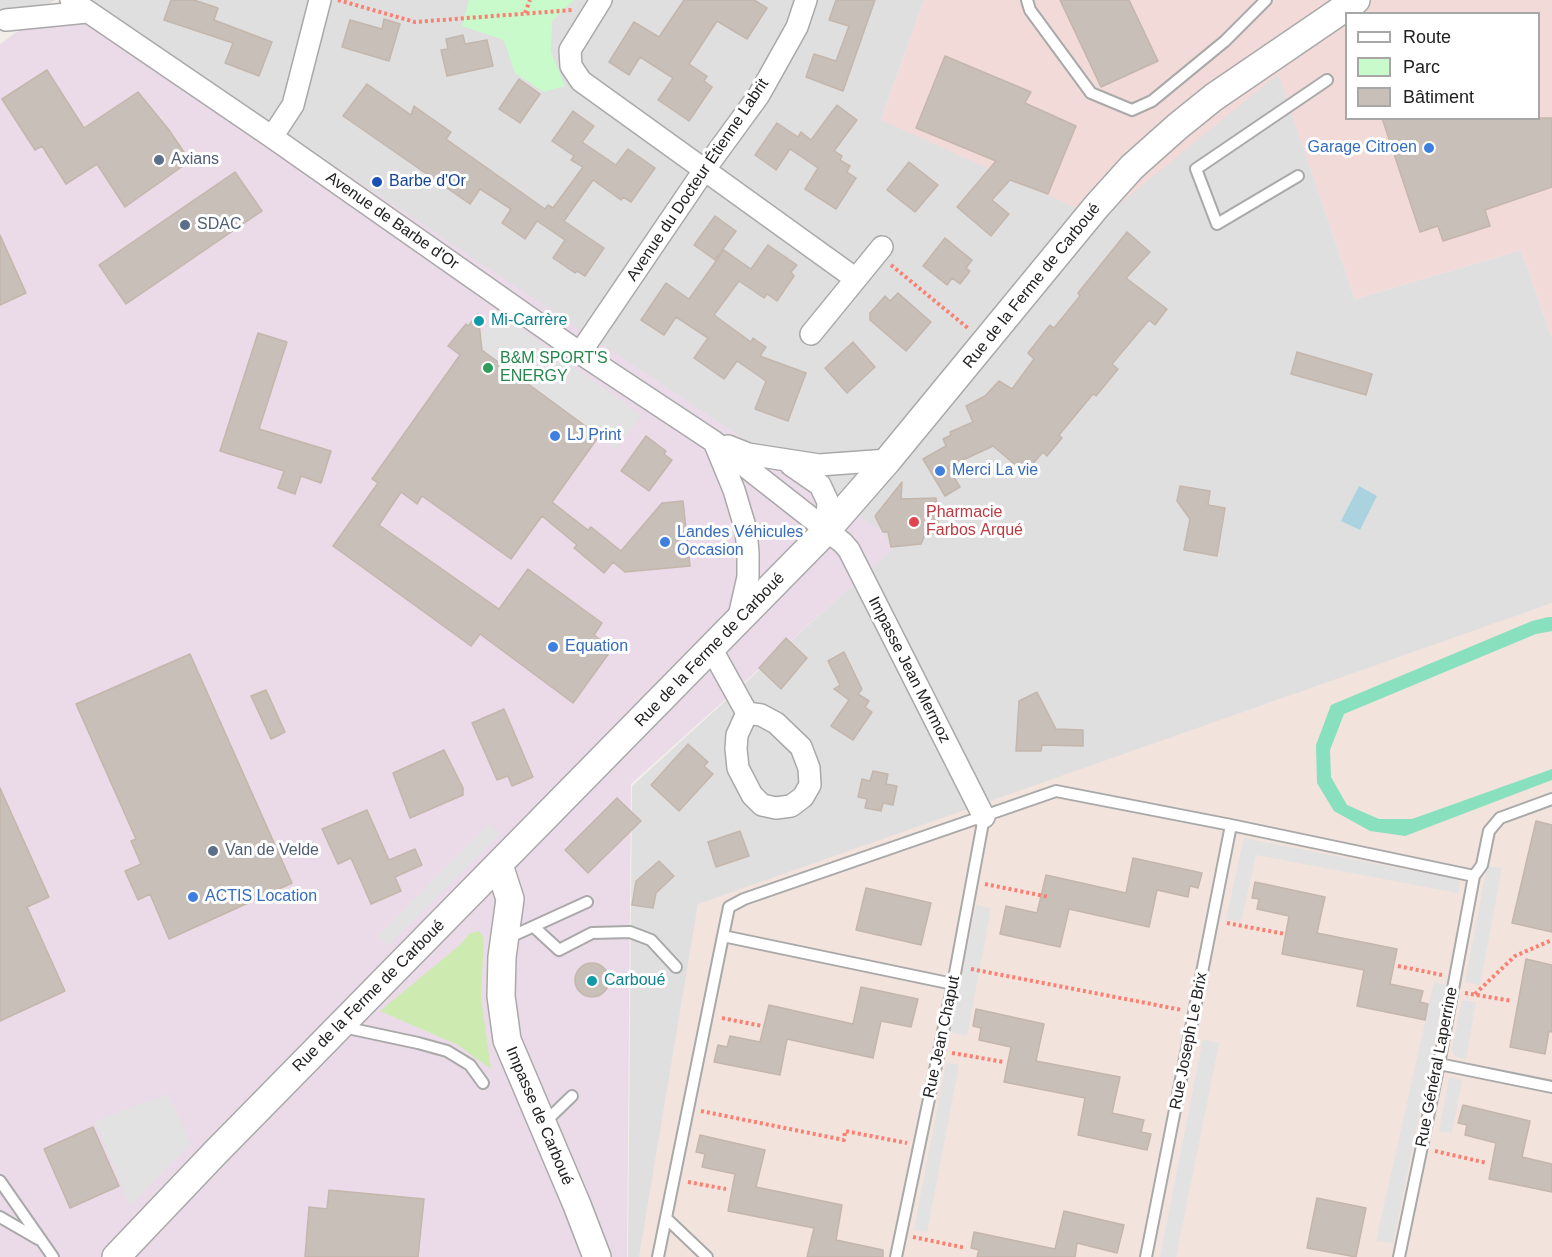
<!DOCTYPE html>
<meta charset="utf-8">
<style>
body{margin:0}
#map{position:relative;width:1552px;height:1257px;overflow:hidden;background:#f2efe9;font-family:Arial,sans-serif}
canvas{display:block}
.legend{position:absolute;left:1345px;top:12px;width:195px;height:108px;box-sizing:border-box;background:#fff;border:2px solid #a7a7a7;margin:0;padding:8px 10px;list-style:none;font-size:18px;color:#222}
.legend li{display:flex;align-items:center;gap:12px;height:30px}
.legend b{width:30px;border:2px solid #a7a7a7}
</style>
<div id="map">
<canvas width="1552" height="1257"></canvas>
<ul class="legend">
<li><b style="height:8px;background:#fff"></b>Route</li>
<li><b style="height:16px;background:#c8facc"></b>Parc</li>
<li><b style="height:16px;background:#c7bfb8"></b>Bâtiment</li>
</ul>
</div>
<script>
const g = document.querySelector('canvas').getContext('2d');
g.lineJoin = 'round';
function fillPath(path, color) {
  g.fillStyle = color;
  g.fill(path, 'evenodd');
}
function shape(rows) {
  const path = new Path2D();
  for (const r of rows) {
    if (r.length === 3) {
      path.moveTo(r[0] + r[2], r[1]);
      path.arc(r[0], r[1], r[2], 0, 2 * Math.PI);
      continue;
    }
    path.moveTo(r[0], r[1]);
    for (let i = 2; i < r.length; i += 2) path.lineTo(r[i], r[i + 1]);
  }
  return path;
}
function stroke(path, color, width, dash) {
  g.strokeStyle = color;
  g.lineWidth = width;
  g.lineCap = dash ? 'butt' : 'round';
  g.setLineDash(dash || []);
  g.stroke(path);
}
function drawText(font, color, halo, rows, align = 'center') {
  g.font = font + ' Arial,sans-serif';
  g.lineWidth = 6;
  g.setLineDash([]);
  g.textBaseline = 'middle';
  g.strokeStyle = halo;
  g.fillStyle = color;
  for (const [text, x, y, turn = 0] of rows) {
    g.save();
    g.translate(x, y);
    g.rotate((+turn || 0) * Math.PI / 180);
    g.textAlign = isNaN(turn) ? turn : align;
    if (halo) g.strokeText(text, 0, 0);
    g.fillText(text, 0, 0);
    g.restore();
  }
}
const residential = shape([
 [0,0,56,0,0,28],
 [87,0,924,0,881,120,1278,73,1355,299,1521,250,1552,338,1552,1257,628,1257,632,786,892,549]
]);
const commercial = shape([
 [924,0,1552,0,1552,338,1521,250,1355,299,1278,74,1101,219,881,120],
 [1346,14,1538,14,1538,118,1346,118]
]);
const industrial = shape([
 [61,0,87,0,883,532,892,550,631,784,627,1257,0,1257,0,44]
]);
const military = shape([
 [1552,603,1552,1257,639,1257,698,904]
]);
const grass = shape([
 [479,931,484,938,481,998,491,1069,458,1045,380,1011,460,945,470,933]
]);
const park = shape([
 [469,0,574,0,552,21,551,52,565,86,544,92,515,73,504,40,462,26]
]);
const pitch = shape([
 [1548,617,1552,617,1552,631,1536,634,1344,714,1330,750,1331,777,1347,805,1379,819,1412,819,1552,769,1552,780,1405,836,1370,831,1334,811,1317,783,1316,745,1331,705,1532,621]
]);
const parking = shape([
 [498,312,642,416,616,449,482,350,480,336],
 [490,823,500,834,388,946,378,936],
 [1244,838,1460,880,1458,893,1256,855,1241,922,1226,919],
 [1487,866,1502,868,1480,985,1465,982],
 [976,905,991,908,967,1036,951,1032],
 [1434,982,1446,985,1393,1243,1376,1241],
 [1462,1000,1476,1002,1466,1059,1455,1057,1452,1050],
 [1203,1039,1219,1043,1176,1257,1160,1257],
 [946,1062,959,1065,927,1232,914,1230],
 [1449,1077,1462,1080,1452,1133,1439,1131],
 [168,1094,191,1143,130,1206,95,1121]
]);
const water = shape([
 [1359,486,1377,496,1360,530,1341,521]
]);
const building = shape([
 [171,0,194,0,218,8,214,20,272,42,259,76,225,63,233,43,164,20,171,0],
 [684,0,754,0,767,8,747,39,717,21,689,64,707,76,704,81,712,87,689,121,658,100,673,78,640,57,629,75,609,62,634,22,659,37,684,0],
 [836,0,875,0,843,91,806,77,814,54,836,61,849,26,829,20,836,0],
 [1060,0,1129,0,1158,61,1101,87,1060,0],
 [384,19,400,24,389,61,342,47,350,20,382,29,384,19],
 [463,35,465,44,487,40,493,66,447,76,441,50,448,49,446,39,463,35],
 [945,56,1031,92,1025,103,1076,126,1048,194,1010,180,992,200,1009,214,991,236,957,207,996,161,916,128,945,56],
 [47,70,84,128,138,92,169,130,190,161,125,207,97,164,66,184,42,146,35,150,2,99,47,70],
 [519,79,540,94,520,123,499,109,519,79],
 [367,84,411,115,414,106,451,132,446,139,545,209,548,205,553,208,583,167,571,160,574,156,552,141,573,111,594,126,582,142,616,165,628,149,655,168,631,202,623,197,621,200,593,180,564,221,604,248,585,276,577,271,575,273,553,258,565,240,537,221,525,239,502,223,511,209,480,189,470,204,343,116,367,84],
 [837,105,857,120,834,151,842,156,840,160,850,166,847,172,856,178,836,209,805,189,818,168,790,149,776,170,755,155,777,123,798,137,801,132,811,140,837,105],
 [1382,118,1552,118,1552,187,1485,210,1490,226,1443,241,1438,226,1420,232,1382,118],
 [909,162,938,185,915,212,887,190,909,162],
 [235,172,262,211,126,304,99,265,235,172],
 [715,216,736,231,715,260,694,245,715,216],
 [1127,232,1150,252,1126,278,1167,309,1155,325,1149,320,1112,364,1118,369,1096,396,1093,394,1059,435,1062,438,1047,456,1043,452,1025,473,993,446,948,467,960,487,945,496,923,459,946,446,943,439,951,435,950,432,973,422,966,406,985,396,999,381,1012,389,1034,359,1028,353,1050,325,1054,328,1080,296,1078,293,1127,232],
 [0,235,26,293,0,305,0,235],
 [945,238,972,260,966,268,970,271,960,284,952,278,947,285,923,266,945,238],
 [768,245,797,265,791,272,794,276,777,301,767,294,764,298,739,281,714,315,751,342,753,338,766,347,760,356,806,373,788,421,755,409,766,381,737,361,724,379,694,358,708,338,676,317,664,335,641,320,666,283,689,299,724,250,751,269,768,245],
 [898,293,931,322,906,351,870,320,870,313,885,296,890,301,898,293],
 [478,314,482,350,599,436,552,502,588,530,591,527,621,551,662,503,683,501,690,566,625,572,613,562,604,573,574,548,577,545,542,516,511,559,422,496,417,504,401,492,379,525,499,609,528,569,602,623,594,635,612,649,573,703,480,634,471,646,333,546,378,483,372,479,460,355,448,346,466,324,468,326,478,314],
 [258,333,287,342,259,429,331,451,321,483,301,476,295,494,278,488,284,471,220,451,258,333],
 [853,342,875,367,847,393,825,368,853,342],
 [1297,352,1372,374,1366,395,1291,374,1297,352],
 [646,436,666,451,664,454,672,460,649,491,621,471,646,436],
 [902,482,901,499,936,498,939,533,925,535,921,544,891,547,888,532,883,532,875,516,902,482],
 [1180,486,1210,491,1208,505,1225,508,1217,556,1184,550,1190,519,1177,501,1180,486],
 [786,638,807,658,781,689,759,668,786,638],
 [844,652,862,689,858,694,869,701,865,707,872,712,853,740,831,726,849,700,834,689,840,685,828,661,844,652],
 [190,654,292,883,169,939,150,894,138,900,125,871,141,864,131,841,136,839,76,704,190,654],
 [266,690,285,732,271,739,251,696,266,690],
 [1037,692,1056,729,1083,730,1083,746,1042,745,1041,751,1016,751,1019,701,1037,692],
 [504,709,533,777,512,786,508,776,497,780,472,723,504,709],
 [688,744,708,762,704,766,713,774,679,811,651,785,688,744],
 [444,750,463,788,463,795,410,818,393,773,444,750],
 [873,771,888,774,886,784,897,786,893,805,883,803,881,811,865,808,867,799,858,797,862,779,870,781,873,771],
 [0,788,49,897,27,907,65,991,0,1021,0,788],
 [617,798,641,821,588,873,565,850,617,798],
 [367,810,389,860,415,849,422,865,395,877,401,891,371,904,351,858,338,864,322,829,367,810],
 [1536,821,1552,825,1552,932,1512,923,1536,821],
 [740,831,749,856,716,867,708,842,740,831],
 [1133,858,1202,873,1198,888,1190,886,1188,897,1157,890,1149,927,1069,909,1060,947,1000,934,1006,906,1037,913,1046,875,1126,893,1133,858],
 [659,861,674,876,656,893,653,908,632,905,636,881,659,861],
 [1255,882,1325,897,1317,933,1397,949,1390,984,1423,991,1420,1002,1428,1004,1425,1020,1357,1006,1364,970,1282,954,1289,916,1257,909,1259,899,1252,898,1255,882],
 [866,888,931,903,921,945,856,930,866,888],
 [1526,959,1552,965,1552,1032,1549,1031,1545,1054,1510,1047,1526,959],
 [592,980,17],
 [861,987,918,999,911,1027,881,1021,873,1058,787,1039,780,1075,714,1062,718,1045,727,1047,730,1036,760,1042,769,1005,853,1024,861,987],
 [976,1009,1044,1024,1036,1061,1120,1077,1112,1113,1144,1120,1141,1132,1151,1134,1147,1150,1078,1135,1085,1098,1004,1082,1011,1047,979,1040,981,1028,973,1026,976,1009],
 [1463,1105,1530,1121,1522,1157,1552,1164,1552,1192,1489,1179,1496,1143,1465,1135,1467,1125,1458,1123,1463,1105],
 [93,1127,119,1186,70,1208,44,1149,93,1127],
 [700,1135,765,1150,756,1187,842,1205,836,1240,883,1250,883,1257,807,1257,814,1228,728,1211,735,1174,702,1167,705,1154,696,1152,700,1135],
 [329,1190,424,1199,418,1257,305,1257,309,1207,327,1209,329,1190],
 [1317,1198,1366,1208,1356,1257,1307,1248,1317,1198],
 [1064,1211,1124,1225,1117,1253,1077,1243,1075,1257,977,1257,979,1250,971,1248,974,1232,1055,1249,1064,1211]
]);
const path = shape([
 [338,0,415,22,573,10],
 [525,13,530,0],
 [891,265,969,329],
 [985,884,1049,897],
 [1227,923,1285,934],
 [1398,966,1442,975],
 [971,969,1182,1010],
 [1465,993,1512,1001],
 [1475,994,1515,956,1552,940],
 [722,1018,762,1026],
 [952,1053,1004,1062],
 [701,1111,844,1140,845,1131,907,1143],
 [1435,1151,1487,1163],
 [688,1182,726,1189],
 [913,1237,966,1248]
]);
const service = shape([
 [1027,0,1030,10,1091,93,1132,110,1152,101,1225,41,1266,0],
 [1298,176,1217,224,1196,169,1327,80],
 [534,927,559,950,592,933,630,932,651,940,676,967],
 [723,936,729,907,744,899,1056,791,1231,825,1474,876],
 [508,938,587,902],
 [343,1027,418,1043,447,1051,470,1065,483,1083],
 [1439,1064,1552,1087],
 [543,1124,572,1096],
 [0,1181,53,1257],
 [0,1217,38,1239],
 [666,1218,707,1257],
 [658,1257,723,936,953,984],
 [896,1257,953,984,984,817],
 [1146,1257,1231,825],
 [1399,1257,1439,1064,1474,876,1482,865,1489,831,1500,818,1552,799]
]);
const minor = shape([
 [71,0,272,137,580,353,713,441,843,543,849,550,984,817],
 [601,0,570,50,571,66,581,81,856,279],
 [6,20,87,12],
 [272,137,293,105,320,0],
 [811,334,882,247],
 [580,353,705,169,759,95,797,27,806,0],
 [715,444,734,490,746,530,748,553,748,577,738,621],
 [728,446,748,454,819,465,888,460],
 [791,465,820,485,828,502,826,531],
 [711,648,747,713,761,715,776,723,801,747,809,768,810,785,803,797,791,806,776,808,762,805,752,795,738,768,736,749,737,735,747,713]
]);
const tertiary = shape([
 [499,865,510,899,502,957,501,996,507,1040,577,1205,597,1257],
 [116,1257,215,1153,826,531,888,460,1096,207,1132,167,1178,126,1214,97,1356,0]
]);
const markers = [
 [1429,148,6,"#3f7fe0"],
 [159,160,6,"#5c6f8a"],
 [377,182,6,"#1a4fb4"],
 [185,225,6,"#5c6f8a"],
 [479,321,6,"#0f9aa8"],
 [488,368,6,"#2e9e5b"],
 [555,436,6,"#3f7fe0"],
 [940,471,6,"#3f7fe0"],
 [914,522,6,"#e0444e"],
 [665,542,6,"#3f7fe0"],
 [553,647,6,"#3f7fe0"],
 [213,851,6,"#5c6f8a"],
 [193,897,6,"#3f7fe0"],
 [592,981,6,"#0f9aa8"]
];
const shopNames = [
 ["Garage Citroen",1417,148,"right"],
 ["LJ Print",567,436],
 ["Merci La vie",952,471],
 ["Landes Véhicules",677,533],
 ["Occasion",677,551],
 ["Equation",565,647],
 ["ACTIS Location",205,897]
];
const serviceNames = [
 ["Axians",171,160],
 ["SDAC",197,225],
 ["Van de Velde",225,851]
];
const streetNames = [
 ["Avenue du Docteur Étienne Labrit",698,180,-56],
 ["Avenue de Barbe d'Or",392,221,35],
 ["Rue de la Ferme de Carboué",1032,286,-51],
 ["Rue de la Ferme de Carboué",710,650,-46],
 ["Impasse Jean Mermoz",909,670,63],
 ["Rue de la Ferme de Carboué",369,996,-45],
 ["Rue Jean Chaput",942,1037,-78],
 ["Rue Joseph Le Brix",1189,1041,-79],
 ["Rue Général Laperrine",1437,1067,-79],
 ["Impasse de Carboué",539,1116,67]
];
const transitNames = [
 ["Barbe d'Or",389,182]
];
const cultureNames = [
 ["Mi-Carrère",491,321],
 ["Carboué",604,981]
];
const leisureNames = [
 ["B&M SPORT'S",500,359],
 ["ENERGY",500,377]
];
const healthNames = [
 ["Pharmacie",926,513],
 ["Farbos Arqué",926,531]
];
fillPath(residential, '#e0dfdf');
fillPath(commercial, '#f2dad9');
fillPath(industrial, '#ebdbe8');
fillPath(military, '#f3e3dd');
fillPath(grass, '#cdebb0');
fillPath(park, '#c8facc');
fillPath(pitch, '#88e0be');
fillPath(parking, '#e2e2e2');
fillPath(water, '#aad3df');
fillPath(building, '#c7bfb8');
stroke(building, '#c4b6ab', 1.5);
stroke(service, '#a9a9a9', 14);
stroke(minor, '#a9a9a9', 24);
stroke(tertiary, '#a9a9a9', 30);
stroke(path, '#fa8072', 4, [3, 3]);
stroke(service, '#fff', 10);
stroke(minor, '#fff', 21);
stroke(tertiary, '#fff', 27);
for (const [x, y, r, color] of markers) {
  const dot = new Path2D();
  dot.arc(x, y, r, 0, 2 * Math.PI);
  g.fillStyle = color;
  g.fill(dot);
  stroke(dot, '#fff', 2);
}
drawText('16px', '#366cbe', '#fff', shopNames, 'left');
drawText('16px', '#4e5e75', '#fff', serviceNames, 'left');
drawText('16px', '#222', '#fff', streetNames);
drawText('16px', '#164399', '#fff', transitNames, 'left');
drawText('16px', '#0d838f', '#fff', cultureNames, 'left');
drawText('16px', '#27864d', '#fff', leisureNames, 'left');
drawText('16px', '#be3a42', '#fff', healthNames, 'left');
</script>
